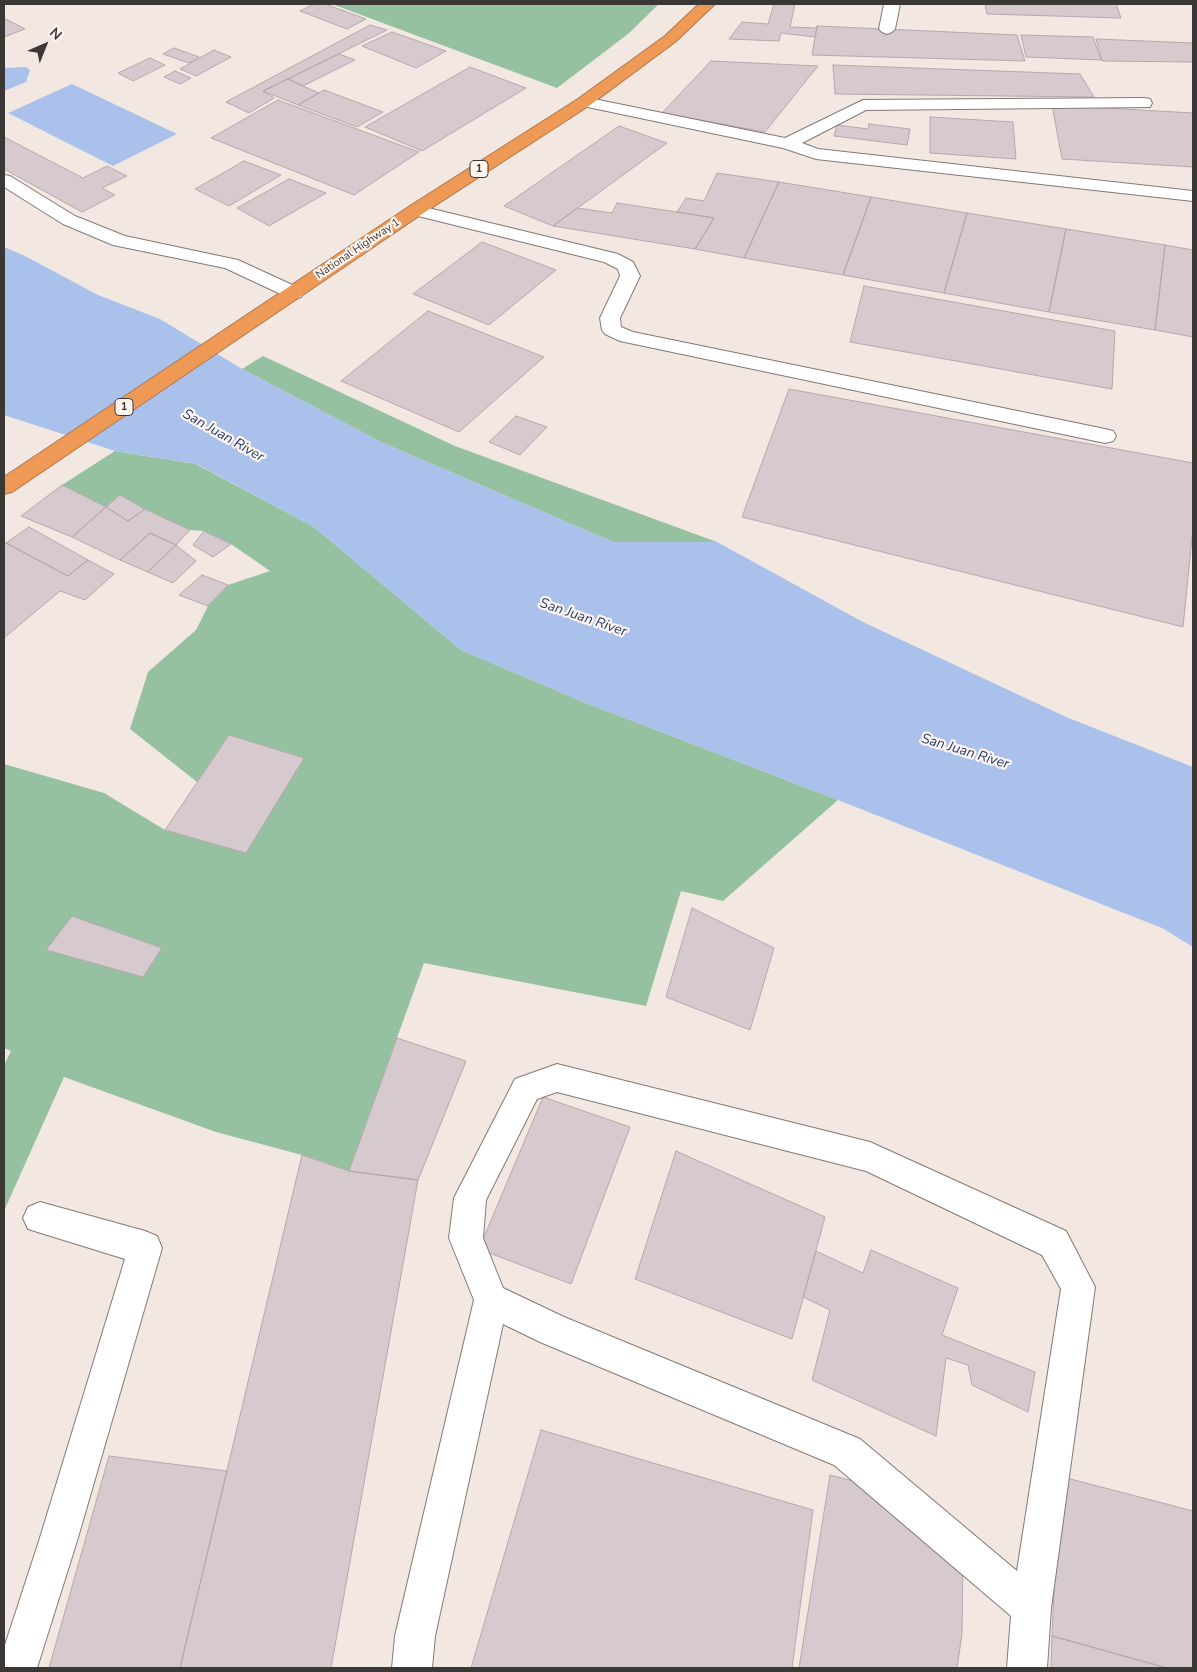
<!DOCTYPE html>
<style>
body{margin:0}
#map{position:relative;width:1197px;height:1672px;overflow:hidden;background:#f3e7e1;font-family:"Nunito Sans",sans-serif}
canvas{display:block}
.frame{position:absolute;inset:0;border:5px solid #3b3734;pointer-events:none}
.north{position:absolute;left:20px;top:20px;width:50px;height:50px;-webkit-text-stroke:4px #fff5f0;paint-order:stroke;rotate:44deg;font-size:14px;font-weight:700;line-height:20px;text-align:center;color:#3b3734}
.north::after{content:'';display:block;margin:auto;width:18px;height:22px;background:#3b3734;clip-path:polygon(50% 0,100% 100%,50% 72%,0 100%)}
</style>
<div id="map">
<canvas width="1197" height="1672"></canvas>
<div class="frame"></div>
<div class="north">N</div>
</div>
<script>
const g = document.querySelector('canvas').getContext('2d');
g.lineJoin = 'round';
function fillPath(path, color) {
  g.fillStyle = color;
  g.fill(path, 'evenodd');
}
function shape(rows) {
  const path = new Path2D();
  for (const r of rows) {
    path.moveTo(r[0], r[1]);
    for (let i = 2; i < r.length; i += 2) path.lineTo(r[i], r[i + 1]);
  }
  return path;
}
function stroke(path, color, width, dash) {
  g.strokeStyle = color;
  g.lineWidth = width;
  g.lineCap = dash ? 'butt' : 'round';
  g.setLineDash(dash || []);
  g.stroke(path);
}
function drawText(font, color, halo, rows, align = 'center') {
  g.font = font + ' "Nunito Sans",sans-serif';
  g.lineWidth = 4.5;
  g.setLineDash([]);
  g.textBaseline = 'middle';
  g.strokeStyle = halo;
  g.fillStyle = color;
  for (const [text, x, y, turn = 0] of rows) {
    g.save();
    g.translate(x, y);
    g.rotate((+turn || 0) * Math.PI / 180);
    g.textAlign = isNaN(turn) ? turn : align;
    if (halo) g.strokeText(text, 0, 0);
    g.fillText(text, 0, 0);
    g.restore();
  }
}
const forest = shape([
 [332,4,659,4,628,34,557,88],
 [263,356,455,446,717,542,613,542,381,442,242,369],
 [115,451,196,464,314,527,461,650,586,703,838,800,723,901,681,891,646,1006,424,963,349,1171,302,1155,216,1132,64,1077,4,1211,4,1065,11,1051,4,1048,4,764,104,793,165,830,246,853,303,758,229,735,197,782,130,729,148,672,196,630,208,606,228,585,270,571,231,544,204,531,190,530,145,509,120,495,106,507,62,485]
]);
const water = shape([
 [26,67,30,70,26,82,4,91,4,68],
 [72,84,177,134,113,166,8,113],
 [4,247,23,255,98,295,160,319,242,369,381,442,613,542,717,542,863,622,1066,717,1193,767,1193,947,1162,928,838,800,586,703,461,650,314,527,197,464,115,451,4,415]
]);
const building = shape([
 [314,4,325,4,366,19,347,29,300,11,314,4],
 [774,4,795,4,790,27,817,28,815,37,781,33,779,41,729,39,742,22,768,24,774,4],
 [985,4,1116,4,1121,18,987,14,985,4],
 [4,18,25,29,4,37,4,18],
 [370,25,387,30,263,91,274,98,249,113,226,102,370,25],
 [817,26,1017,35,1025,61,812,55,817,26],
 [392,32,446,51,416,68,362,46,392,32],
 [1021,35,1093,37,1101,60,1026,57,1021,35],
 [1096,39,1193,43,1193,62,1102,61,1096,39],
 [174,48,199,57,189,63,163,54,174,48],
 [214,50,231,57,196,76,180,69,214,50],
 [339,54,355,60,303,86,288,79,339,54],
 [150,58,165,65,133,81,118,73,150,58],
 [711,61,818,66,765,132,662,113,711,61],
 [833,65,1080,74,1094,97,835,94,833,65],
 [470,67,526,88,422,151,365,127,470,67],
 [175,71,191,78,180,84,164,77,175,71],
 [288,79,303,86,319,93,298,105,263,91,288,79],
 [324,90,383,112,357,127,298,105,324,90],
 [278,100,419,152,354,195,211,138,278,100],
 [1052,105,1193,113,1193,167,1062,159,1052,105],
 [930,117,1013,122,1016,159,930,153,930,117],
 [869,124,910,129,907,145,834,136,837,125,868,129,869,124],
 [619,126,667,143,553,226,504,206,619,126],
 [4,137,83,178,107,166,127,176,102,188,115,195,82,212,4,169,4,137],
 [244,161,281,175,229,206,195,189,244,161],
 [717,173,779,182,744,258,695,249,714,218,677,212,686,198,704,201,717,173],
 [289,179,326,193,269,226,237,208,289,179],
 [779,182,871,197,843,275,744,258,779,182],
 [871,197,967,213,944,293,843,275,871,197],
 [617,203,677,212,714,218,695,249,553,226,577,208,612,213,617,203],
 [967,213,1066,229,1049,312,944,293,967,213],
 [1066,229,1165,245,1155,330,1049,312,1066,229],
 [482,242,556,270,489,325,413,294,482,242],
 [1165,245,1193,250,1193,337,1155,330,1165,245],
 [864,286,1115,331,1112,389,850,342,864,286],
 [428,311,544,357,459,432,341,381,428,311],
 [789,389,1193,463,1193,528,1183,627,742,517,789,389],
 [516,416,547,427,520,455,489,442,516,416],
 [62,485,106,507,72,537,21,516,62,485],
 [120,495,145,509,128,521,106,507,120,495],
 [106,507,128,521,145,509,190,530,176,545,150,533,120,560,72,537,106,507],
 [29,527,88,560,68,576,6,543,29,527],
 [204,531,231,544,213,557,193,545,204,531],
 [150,533,176,545,148,572,120,560,150,533],
 [6,543,68,576,88,560,114,574,85,600,60,591,4,638,4,544,6,543],
 [176,545,196,561,173,583,148,572,176,545],
 [202,575,228,585,208,606,179,595,202,575],
 [229,735,304,758,246,853,165,830,229,735],
 [692,908,774,948,750,1030,666,997,692,908],
 [72,916,162,948,143,977,46,950,72,916],
 [397,1038,466,1061,418,1180,349,1171,397,1038],
 [543,1097,630,1127,571,1284,479,1249,543,1097],
 [676,1151,825,1217,792,1339,635,1279,676,1151],
 [302,1155,349,1171,418,1180,331,1668,180,1668,302,1155],
 [871,1250,958,1288,942,1335,1035,1372,1028,1412,972,1385,968,1365,946,1358,936,1436,812,1380,830,1310,803,1297,816,1251,863,1273,871,1250],
 [541,1430,813,1510,792,1668,471,1668,541,1430],
 [109,1456,227,1471,180,1668,49,1668,109,1456],
 [830,1475,868,1485,963,1554,962,1634,957,1668,799,1668,830,1475],
 [1059,1476,1193,1511,1193,1668,1167,1668,1052,1636,1059,1476],
 [1052,1636,1167,1668,1051,1668,1052,1636]
]);
const minor = shape([
 [884,4,900,4,895,29,892,32,887,34,882,32,879,29,884,4],
 [584,97,785,138,863,100,1144,98,1150,99,1152,103,1150,107,866,110,802,143,818,149,1193,191,1193,201,816,159,783,148,578,105,576,102,578,99,584,97],
 [4,175,10,176,75,216,125,236,238,260,301,289,304,293,301,297,294,299,287,297,225,268,113,245,63,224,4,187,4,175],
 [416,205,618,254,633,262,640,276,620,318,621,327,633,332,1105,429,1113,431,1116,436,1113,441,1105,443,620,341,605,334,602,330,600,318,620,276,618,269,604,262,410,214,407,210,410,206,416,205],
 [557,1064,870,1142,1066,1231,1095,1287,1051,1608,1047,1668,1007,1668,1011,1616,834,1465,540,1342,503,1324,435,1636,432,1668,392,1668,395,1636,474,1300,449,1238,454,1198,515,1079,557,1064],
 [557,1092,866,1171,1042,1255,1061,1289,1017,1571,860,1439,564,1317,503,1288,483,1238,486,1200,537,1099,557,1092],
 [40,1202,145,1231,157,1236,162,1248,77,1541,37,1668,4,1668,4,1648,39,1541,125,1259,28,1229,23,1218,28,1207,40,1202]
]);
const highway = shape([
 [699,4,715,4,675,42,590,105,422,214,12,492,4,494,4,477,410,206,578,99,665,36,699,4]
]);
const shields = [
 [479,169,18],
 [124,407,18]
];
const shieldNames = [
 ["1",479,169],
 ["1",124,407]
];
const farStreetnames = [
 ["National Highway 1",358,249,-34]
];
const waterNames = [
 ["San Juan River",223,436,30],
 ["San Juan River",583,618,19],
 ["San Juan River",965,752,17]
];
fillPath(forest, '#96c1a1');
fillPath(water, '#a9c1eb');
fillPath(building, '#d7cace');
stroke(building, '#b5a8ad', 1);
stroke(minor, '#847974', 2);
stroke(highway, '#b0774b', 2);
fillPath(minor, '#fff');
fillPath(highway, '#ef9957');
for (const [x, y, w] of shields) {
  const box = new Path2D();
  box.roundRect(x - w / 2, y - 8.5, w, 17, 4);
  g.fillStyle = '#fff5f0';
  g.fill(box);
  stroke(box, '#3b3734', 1);
}
drawText('bold 11px', '#3b3734', null, shieldNames);
drawText('11px', '#3b3734', '#fff5f0', farStreetnames);
drawText('italic 14px', '#223c70', '#fff5f0', waterNames);
</script>
